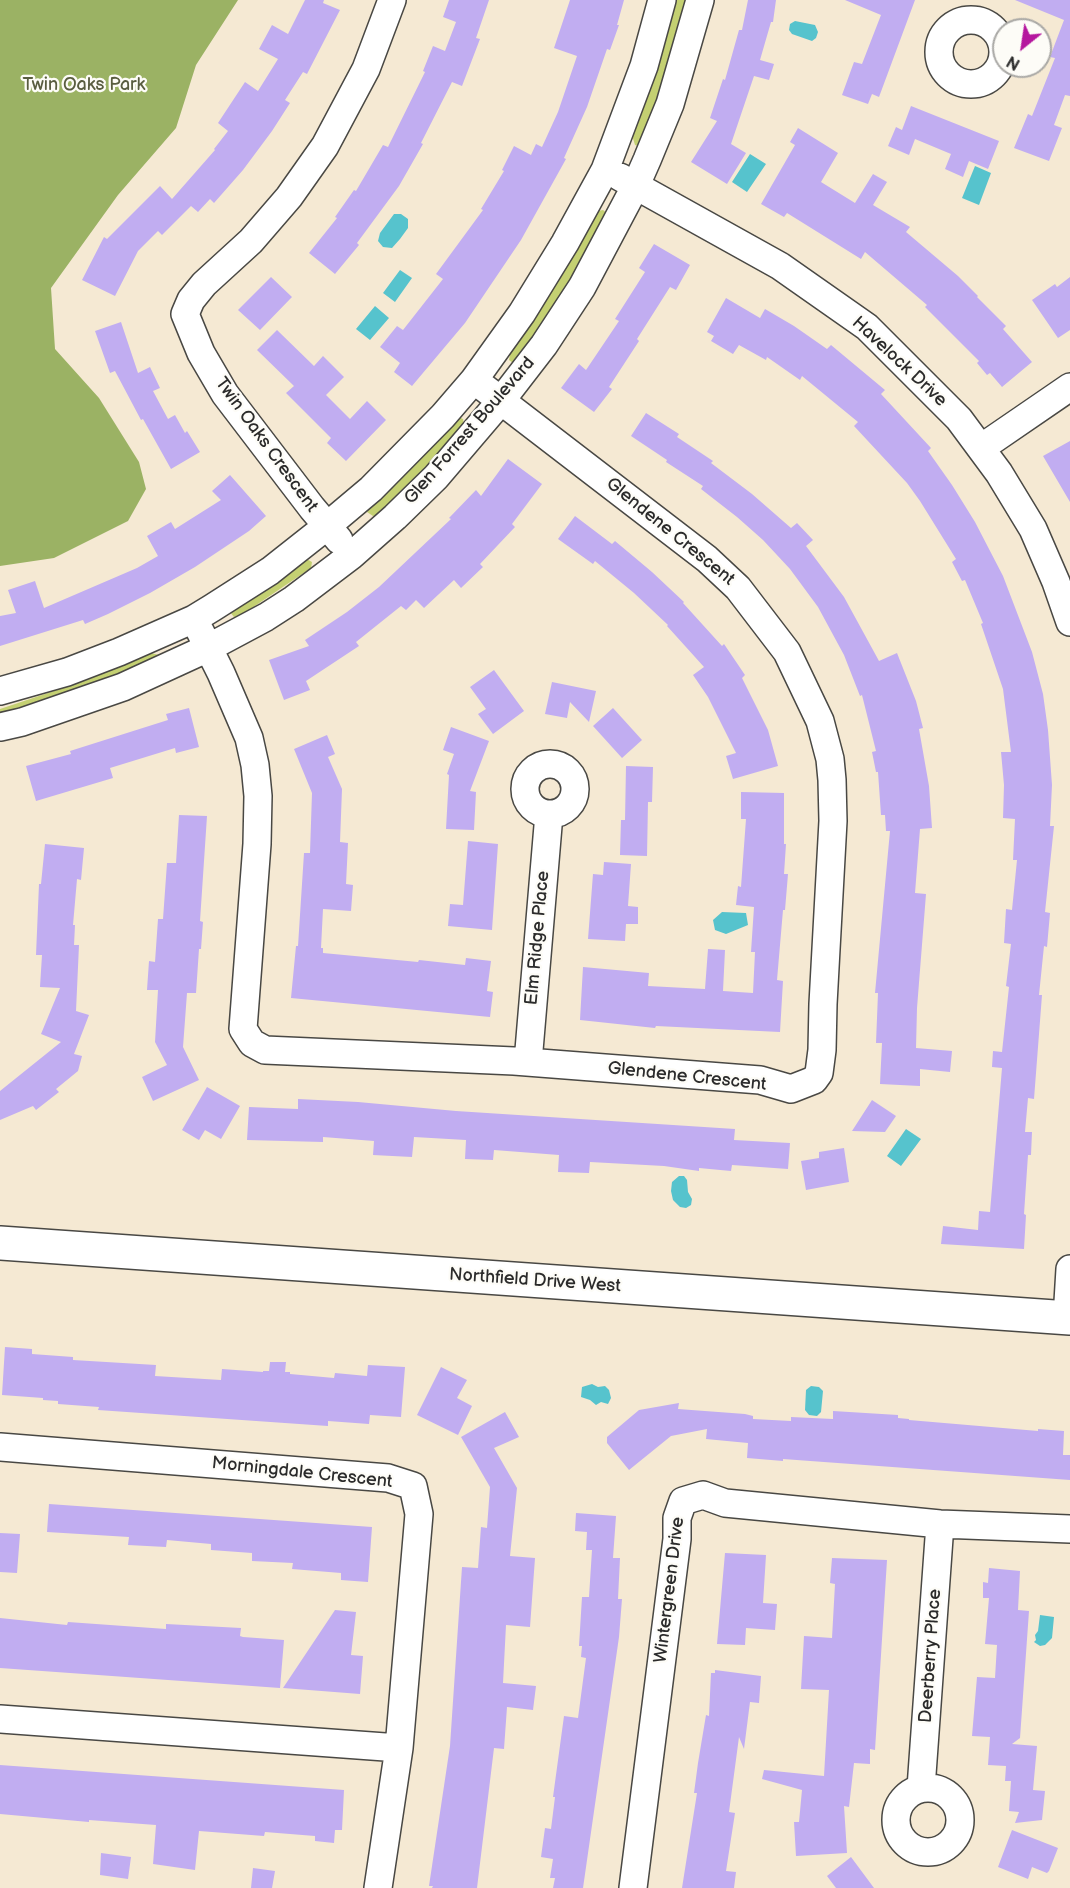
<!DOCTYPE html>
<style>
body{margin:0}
#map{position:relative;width:1070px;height:1888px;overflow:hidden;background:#f5e9d3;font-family:"Balsamiq Sans",sans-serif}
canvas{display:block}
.north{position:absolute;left:992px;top:18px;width:60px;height:60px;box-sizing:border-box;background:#fdfcf7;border:2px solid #a9a8a5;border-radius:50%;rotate:210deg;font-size:16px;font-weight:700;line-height:24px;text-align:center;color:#2b2b2b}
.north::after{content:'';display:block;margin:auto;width:21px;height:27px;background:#b5179e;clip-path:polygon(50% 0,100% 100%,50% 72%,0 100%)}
</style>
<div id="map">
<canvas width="1070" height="1888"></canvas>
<div class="north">N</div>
</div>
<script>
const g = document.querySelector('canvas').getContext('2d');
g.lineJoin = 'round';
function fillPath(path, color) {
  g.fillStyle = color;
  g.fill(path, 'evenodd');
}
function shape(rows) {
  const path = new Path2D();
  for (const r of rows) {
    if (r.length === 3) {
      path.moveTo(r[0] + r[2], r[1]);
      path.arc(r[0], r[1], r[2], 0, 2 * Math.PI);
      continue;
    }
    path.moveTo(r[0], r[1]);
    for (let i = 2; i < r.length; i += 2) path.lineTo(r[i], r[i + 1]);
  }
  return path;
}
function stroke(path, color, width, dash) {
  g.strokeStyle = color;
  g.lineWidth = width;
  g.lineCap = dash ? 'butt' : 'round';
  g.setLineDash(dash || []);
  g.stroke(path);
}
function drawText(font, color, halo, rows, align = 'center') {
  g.font = font + ' "Balsamiq Sans",sans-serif';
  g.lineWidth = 4.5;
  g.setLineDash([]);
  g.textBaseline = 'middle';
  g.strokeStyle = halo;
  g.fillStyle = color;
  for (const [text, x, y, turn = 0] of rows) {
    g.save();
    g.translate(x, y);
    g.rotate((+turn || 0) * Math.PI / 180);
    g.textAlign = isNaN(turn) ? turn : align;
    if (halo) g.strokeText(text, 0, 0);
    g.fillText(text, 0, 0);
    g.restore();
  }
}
const green = shape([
 [674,0,689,0,661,100,638,146,635,145,632,135],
 [603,210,608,214,541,333,513,363,509,360,510,354,581,242,590,223,598,211],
 [457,416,463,419,464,424,432,464,380,515,373,516,367,512,370,506],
 [303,557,312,562,311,568,240,616,234,617,230,612],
 [151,653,163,656,163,662,0,723,0,709,87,680]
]);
const forest = shape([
 [0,0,238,0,196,65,176,128,118,195,51,288,55,349,99,398,139,462,146,489,128,521,54,558,0,566]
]);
const water = shape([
 [795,21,815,25,818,32,816,38,812,41,792,34,789,30,790,24],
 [750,154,766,164,747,192,732,182],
 [975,166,991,173,979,205,962,198],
 [394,214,401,214,408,219,408,228,400,239,392,248,383,247,378,241,380,233],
 [400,270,412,278,395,302,383,293],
 [375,306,389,318,370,340,356,329],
 [722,912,746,913,748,925,726,934,715,930,713,920],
 [906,1129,921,1139,901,1166,887,1156],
 [679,1176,684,1176,687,1180,688,1192,692,1199,691,1205,686,1208,680,1207,673,1200,671,1191,672,1182],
 [592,1384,598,1387,605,1386,609,1390,611,1398,608,1404,601,1402,596,1405,590,1400,581,1397,582,1387],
 [811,1386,819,1387,823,1391,821,1412,817,1416,809,1415,805,1410,806,1390],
 [1040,1615,1054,1617,1052,1638,1045,1645,1040,1646,1034,1642,1036,1640,1035,1635,1038,1631]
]);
const building = shape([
 [305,0,324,0,323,3,340,10,307,74,303,72,285,100,290,103,272,131,243,170,214,203,210,199,198,212,191,206,162,235,158,231,138,251,115,296,82,280,104,237,107,239,160,186,172,199,215,150,214,149,228,131,218,123,245,82,258,91,278,59,259,49,272,25,288,34],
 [449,0,489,0,476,38,480,39,462,86,452,82,421,143,423,144,399,186,357,243,359,245,335,274,309,253,337,218,335,217,354,190,356,191,383,145,388,147,425,72,423,71,433,46,445,51,456,22,443,17],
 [570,0,624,0,617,25,619,25,610,50,607,49,587,107,564,158,566,159,521,240,465,323,412,386,394,372,400,363,380,347,397,326,403,330,443,279,436,274,483,210,481,209,504,171,502,170,514,146,531,155,536,144,542,147,558,112,577,56,554,48],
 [748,0,776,0,773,22,771,22,760,60,774,64,769,80,754,76,731,144,746,153,727,184,691,162,717,121,710,118,723,79,725,80,739,30,742,30],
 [845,0,915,0,879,97,872,94,868,104,842,95,854,62,862,64,881,15],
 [1015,0,1070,0,1070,96,1065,95,1054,125,1062,128,1049,161,1014,148,1028,114,1032,116,1055,58,1050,57,1064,20],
 [911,106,999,141,988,169,969,161,963,177,945,169,951,154,915,139,909,155,888,146,896,127,902,130],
 [798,128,838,153,821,182,855,203,873,174,887,182,873,205,910,227,906,232,958,276,978,296,977,297,1006,326,1003,329,1032,362,1002,387,990,373,987,375,977,363,979,361,925,307,927,305,865,252,861,259,787,213,784,217,761,204,795,145,790,142],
 [654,244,690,265,676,290,670,287,637,339,639,341,609,387,612,389,594,412,561,388,579,364,586,370,619,321,615,319,645,272,639,268],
 [271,277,292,297,260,330,238,310],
 [1070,277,1070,330,1058,338,1032,300,1055,284,1057,287],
 [726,298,760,318,765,309,794,326,827,349,831,345,885,390,881,394,931,448,928,451,952,485,975,522,1003,576,1032,652,1043,694,1048,730,1052,785,1050,826,1054,826,1045,912,1050,913,1047,947,1044,946,1039,995,1042,995,1034,1099,1028,1098,1025,1132,1032,1132,1031,1155,1028,1155,1024,1214,1026,1215,1024,1249,941,1244,943,1226,978,1230,979,1211,990,1212,1002,1068,992,1067,993,1051,1002,1052,1009,987,1006,986,1011,944,1004,943,1006,909,1012,910,1017,860,1013,860,1015,819,1003,818,1004,785,1001,752,1011,752,1003,689,981,624,983,623,965,580,962,581,952,562,956,559,920,501,907,483,854,426,858,422,802,376,800,380,767,357,766,360,739,345,733,354,711,341,714,336,707,332],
 [121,322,138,373,150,367,160,388,153,391,168,419,175,415,185,433,187,431,200,452,171,469,143,419,141,420,115,371,110,373,95,331],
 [277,330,314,366,323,356,344,377,326,395,350,419,367,401,386,420,346,461,327,443,331,438,286,393,294,386,257,350],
 [646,413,679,434,677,437,713,461,711,463,752,494,791,528,797,523,813,540,806,546,844,597,879,661,897,653,916,701,923,728,919,729,929,786,932,828,920,829,915,893,926,894,917,1008,916,1048,952,1051,950,1072,920,1069,920,1086,880,1084,882,1043,876,1043,878,993,875,993,890,831,886,831,885,815,881,815,878,772,876,772,872,752,876,751,862,695,860,696,844,655,818,607,790,569,763,540,737,517,701,489,703,486,666,462,667,460,631,436],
 [1070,441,1070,502,1043,456],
 [508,459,542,484,512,524,515,527,480,564,483,567,461,588,454,580,424,608,416,600,406,610,401,606,356,642,359,646,306,681,310,690,284,700,269,660,309,646,305,640,347,612,379,587,451,519,449,518,476,490,481,496],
 [230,475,266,516,249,531,195,567,150,593,108,614,85,624,83,620,0,646,0,616,16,613,8,590,35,581,44,608,137,568,158,556,147,536,171,522,175,529,221,500,212,491],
 [575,516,612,544,615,541,652,572,684,602,683,603,722,646,724,644,745,675,742,678,768,730,778,766,733,779,726,756,736,753,708,697,693,675,704,667,667,626,668,625,634,593,595,561,593,564,558,539],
 [494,670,524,711,493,734,478,714,486,709,470,687],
 [552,682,596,691,589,722,570,702,567,718,545,714],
 [189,708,199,747,176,753,175,748,110,768,113,778,36,801,26,766,71,754,70,751,168,720,166,714],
 [613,708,642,740,622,758,593,726],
 [451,727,489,741,470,791,476,792,474,830,446,829,449,775,447,774,454,754,443,750],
 [327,735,335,754,328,757,342,789,340,842,348,843,346,884,353,885,351,911,323,909,321,948,323,948,323,953,418,962,419,960,465,965,466,958,491,961,487,991,493,992,490,1017,291,998,296,946,298,946,304,853,310,853,312,793,294,749],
 [626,766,653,767,652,802,648,802,647,856,620,855,621,820,625,820],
 [741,792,784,793,784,844,786,844,784,874,788,874,785,910,783,910,777,980,783,981,780,1032,656,1026,655,1028,580,1020,583,967,649,973,648,986,705,989,708,949,725,950,723,991,753,993,755,952,751,952,754,907,736,905,738,886,741,887,746,819,741,819],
 [179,815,207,816,200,921,203,922,201,949,199,949,196,993,187,993,183,1047,199,1080,153,1101,142,1077,167,1065,155,1042,158,990,147,990,149,961,155,962,158,919,163,919,167,863,176,863],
 [468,841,498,844,492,930,448,926,450,904,463,905],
 [45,844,84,848,81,880,77,879,73,925,75,925,74,945,79,945,76,1011,89,1015,74,1054,82,1056,78,1071,56,1089,59,1092,36,1110,33,1106,0,1120,0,1091,61,1042,41,1034,60,988,40,987,42,955,36,955,39,884,41,884],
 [604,862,631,864,628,906,638,907,638,924,626,924,625,941,588,939,593,874,603,875],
 [207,1087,240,1106,221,1139,205,1130,199,1140,182,1130],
 [298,1099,358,1102,456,1111,735,1129,734,1140,790,1143,788,1169,732,1165,731,1171,699,1168,699,1171,664,1166,590,1162,589,1173,558,1172,559,1155,494,1150,493,1160,465,1159,466,1140,414,1137,412,1157,373,1155,374,1141,323,1137,323,1142,247,1140,249,1107,298,1109],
 [872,1100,896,1116,885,1132,852,1131],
 [844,1148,849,1182,806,1190,801,1161,819,1158,819,1152],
 [5,1347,32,1349,32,1354,73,1357,73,1360,156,1365,155,1376,221,1380,222,1369,263,1372,263,1371,269,1371,270,1362,286,1362,285,1372,290,1372,290,1374,334,1378,335,1373,367,1376,368,1365,405,1367,401,1417,370,1415,369,1424,328,1421,328,1426,98,1410,99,1407,58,1404,58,1401,43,1400,43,1398,2,1395],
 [441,1367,467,1380,457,1398,472,1406,458,1435,417,1415],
 [679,1403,678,1409,745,1414,753,1416,753,1419,791,1421,791,1417,833,1419,833,1411,898,1415,898,1418,909,1419,909,1420,1038,1431,1038,1429,1064,1431,1063,1455,1070,1455,1070,1480,783,1459,783,1461,747,1458,748,1443,706,1439,707,1429,671,1436,629,1470,607,1443,607,1437,639,1410],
 [505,1412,519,1437,494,1448,517,1488,510,1556,535,1558,530,1627,506,1625,503,1683,536,1686,533,1710,507,1707,504,1749,494,1748,477,1888,432,1888,433,1886,429,1886,450,1746,462,1567,478,1568,481,1527,487,1528,490,1487,461,1437],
 [49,1504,372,1527,368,1582,341,1580,341,1573,292,1569,293,1563,252,1561,252,1553,211,1550,211,1544,167,1540,166,1547,128,1545,129,1537,47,1532],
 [576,1513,616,1516,613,1558,620,1558,618,1599,622,1599,619,1637,583,1888,553,1888,555,1878,550,1878,553,1859,541,1857,545,1828,551,1829,555,1797,553,1797,564,1716,578,1718,586,1658,581,1657,582,1646,579,1646,582,1597,589,1597,592,1550,586,1550,587,1532,575,1531],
 [0,1533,20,1534,17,1573,0,1572],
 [725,1553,766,1555,763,1603,777,1604,775,1630,746,1628,745,1645,717,1644],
 [832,1558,887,1560,875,1750,870,1749,870,1764,854,1763,849,1807,844,1806,847,1853,796,1856,794,1822,799,1822,802,1790,762,1779,764,1770,824,1776,829,1690,801,1689,804,1636,832,1638,835,1584,830,1583],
 [989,1568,1020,1571,1018,1610,1029,1611,1020,1738,1012,1744,1037,1746,1033,1790,1045,1791,1042,1820,1015,1823,1019,1812,1009,1811,1011,1781,1005,1781,1006,1766,988,1765,990,1737,972,1736,977,1677,995,1678,997,1645,985,1644,989,1598,983,1598,983,1582,988,1583],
 [335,1610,356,1612,351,1655,363,1656,360,1694,283,1688],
 [0,1618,67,1625,68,1622,166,1629,166,1624,241,1628,240,1636,243,1637,284,1640,280,1688,0,1668],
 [715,1670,761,1676,759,1703,750,1702,744,1749,739,1737,729,1812,735,1813,726,1871,736,1872,734,1888,682,1888,697,1793,694,1793,698,1763,706,1715,709,1716,711,1673,715,1673],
 [0,1765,344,1790,342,1830,335,1830,334,1843,315,1841,315,1836,265,1832,264,1836,199,1831,195,1870,153,1864,156,1825,89,1820,89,1822,0,1814],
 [1012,1830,1058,1848,1049,1871,1047,1873,1032,1867,1028,1879,998,1867],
 [101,1853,131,1857,128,1879,100,1875],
 [851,1857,874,1888,836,1888,827,1876],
 [253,1868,275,1871,272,1888,251,1888]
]);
const minor = shape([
 [971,52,32],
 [620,177,780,266,867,327,959,419,999,473,1033,529,1056,582,1070,622],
 [981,448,1070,387],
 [339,540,312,508,225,394,201,353,185,314,191,300,204,284,251,241,289,197,325,146,366,69,392,0],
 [194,619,221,673,249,738,255,765,258,796,257,844,243,1029,252,1043,265,1050,514,1061,760,1080,791,1089,814,1080,819,1073,822,1050,823,1004,833,821,832,780,830,759,820,721,787,652,738,588,707,559,474,380],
 [0,691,67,672,119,652,194,619,212,608,270,571,327,526,371,489,443,416,474,380,522,313,565,243,605,170,644,66,662,0],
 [0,727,22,722,123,687,208,648,266,617,294,599,352,555,395,517,436,477,500,402,544,345,582,287,636,185,647,160,670,104,700,0],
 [550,789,25],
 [528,1062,549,814],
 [1067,1318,1070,1269],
 [0,1447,388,1478,413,1486,419,1514,399,1748,378,1888],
 [0,1719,399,1748],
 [921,1788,940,1524],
 [928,1820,32],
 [633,1888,677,1539,677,1518,683,1501,703,1495,725,1503,940,1524,1070,1529]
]);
const major = shape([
 [0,1243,1070,1318]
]);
const parkNames = [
 ["Twin Oaks Park",84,85]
];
const streetNames = [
 ["Havelock Drive",899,362,43],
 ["Glen Forrest Boulevard",470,431,-49],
 ["Twin Oaks Crescent",266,445,54],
 ["Glendene Crescent",670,532,39],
 ["Elm Ridge Place",538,938,-85],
 ["Glendene Crescent",687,1077,6],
 ["Northfield Drive West",535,1281,4],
 ["Morningdale Crescent",302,1473,6],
 ["Wintergreen Drive",670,1590,-83],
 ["Deerberry Place",931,1656,-86]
];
fillPath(green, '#c4d072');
fillPath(forest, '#9bb264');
fillPath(water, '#56c3cd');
fillPath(building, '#c1adf1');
stroke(minor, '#494844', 30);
stroke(major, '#494844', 36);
stroke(minor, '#fff', 27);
stroke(major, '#fff', 33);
drawText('18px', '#595d40', '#fdfcf7', parkNames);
drawText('18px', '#2b2b2b', '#fdfcf7', streetNames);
</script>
